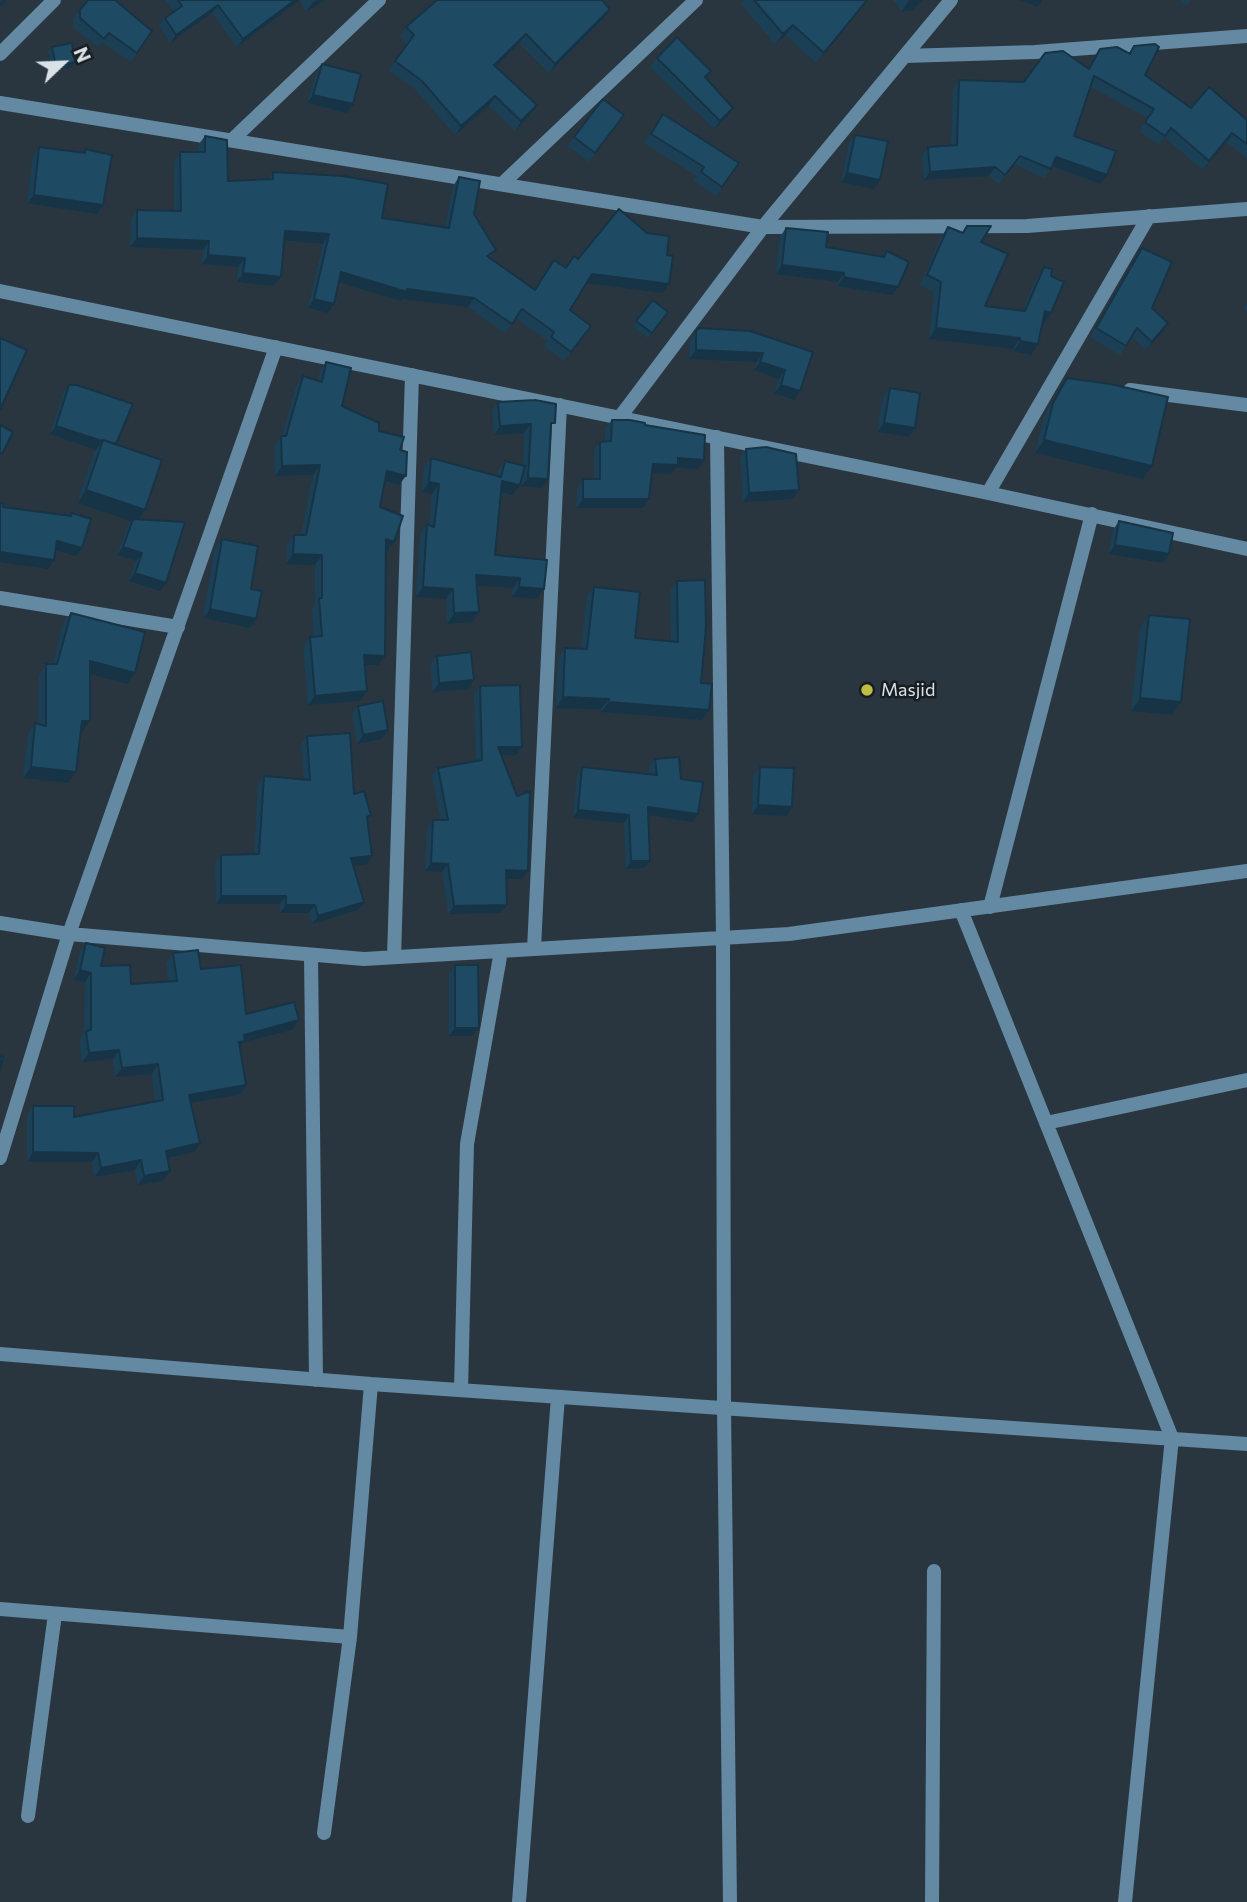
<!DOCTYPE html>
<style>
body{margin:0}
#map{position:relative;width:1247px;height:1902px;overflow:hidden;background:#2a363f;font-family:Commissioner,sans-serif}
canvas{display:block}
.north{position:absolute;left:28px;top:28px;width:70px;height:70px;-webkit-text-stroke:5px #171d21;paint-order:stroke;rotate:67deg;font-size:19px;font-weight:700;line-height:28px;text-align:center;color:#dae2e8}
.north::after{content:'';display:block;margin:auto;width:24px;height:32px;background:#dae2e8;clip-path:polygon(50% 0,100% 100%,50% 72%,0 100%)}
</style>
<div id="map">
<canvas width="1247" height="1902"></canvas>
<div class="north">N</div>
</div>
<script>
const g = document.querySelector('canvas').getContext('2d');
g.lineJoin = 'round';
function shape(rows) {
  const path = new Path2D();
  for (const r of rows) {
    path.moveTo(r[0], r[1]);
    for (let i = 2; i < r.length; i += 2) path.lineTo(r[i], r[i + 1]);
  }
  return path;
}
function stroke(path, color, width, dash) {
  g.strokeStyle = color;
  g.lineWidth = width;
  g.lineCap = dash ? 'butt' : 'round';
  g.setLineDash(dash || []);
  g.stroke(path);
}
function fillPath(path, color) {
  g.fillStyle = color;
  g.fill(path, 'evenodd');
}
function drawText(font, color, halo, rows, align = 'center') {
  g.font = font + ' Commissioner,sans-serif';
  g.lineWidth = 5;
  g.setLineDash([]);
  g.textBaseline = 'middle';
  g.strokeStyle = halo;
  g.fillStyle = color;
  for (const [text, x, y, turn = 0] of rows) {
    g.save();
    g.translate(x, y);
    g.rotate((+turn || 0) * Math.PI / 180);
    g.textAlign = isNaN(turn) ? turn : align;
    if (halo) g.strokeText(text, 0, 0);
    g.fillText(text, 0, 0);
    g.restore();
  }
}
const minor = shape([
 [0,54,54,0],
 [905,56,1035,52,1247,36],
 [0,103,763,227,1027,226,1247,209],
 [232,140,379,0],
 [502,184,696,0],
 [0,291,988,493,1247,549],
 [1130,390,1247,405],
 [620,417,763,227,951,0],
 [717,437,723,938,724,1408,730,1902],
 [988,493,1149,216],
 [0,598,178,627],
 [990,907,1092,514],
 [961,910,1172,1438,1125,1902],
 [0,923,69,934,364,959,789,934,1247,871],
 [534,949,560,405],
 [311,955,316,1380],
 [394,957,412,375],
 [1046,1123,1247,1080],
 [0,1158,69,934,276,347],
 [0,1354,371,1384,1247,1444],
 [461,1390,467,1144,501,951],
 [0,1609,350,1637],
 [28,1816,55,1614],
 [324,1833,350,1637,371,1384],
 [519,1902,558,1397],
 [932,1902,934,1571]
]);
const wall = shape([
 [165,0,326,0,306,12,300,0,237,47,212,13,170,43,159,26,165,18,174,11],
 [744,0,868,0,816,63,786,35,775,44,741,4],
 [893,0,923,0,911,11,902,11],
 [1179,0,1191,0,1187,6],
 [610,9,604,18,549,73,519,43,496,67,537,105,530,115,515,131,489,106,455,135,416,90,389,70,407,44,400,37,406,27],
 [80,10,152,31,131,62,102,42,98,47,73,27,73,19],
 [1134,46,1145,75,1191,108,1247,120,1247,158,1226,142,1203,170,1164,137,1159,145,1139,131,1148,118,1091,87,1074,136,1107,175,1101,184,1052,166,1044,178,1014,164,999,184,989,176,924,180,922,156,928,147,951,145,953,89,959,80,1024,82,1088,68,1100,49,1129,53],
 [52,47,72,67,52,70,48,51],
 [657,58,711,71,706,78,727,117,714,129,650,67],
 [322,64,347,113,307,103,316,73],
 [663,114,739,163,716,196,694,181,697,176,644,143],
 [624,115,589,162,568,146,574,137],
 [855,135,874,189,841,182,849,143],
 [205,136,228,181,268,179,273,172,382,218,445,227,453,186,459,177,474,214,496,250,490,258,535,289,554,260,566,267,574,256,663,293,587,283,570,310,584,335,564,361,544,346,548,341,516,318,505,333,468,307,402,299,401,301,339,282,334,304,328,313,308,308,323,244,284,241,281,277,274,286,237,282,238,267,202,264,203,250,130,247,131,219,137,210,174,211,174,162,180,152,198,152,198,145],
 [39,147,83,152,85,149,103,205,97,214,27,203,33,156],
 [967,226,981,242,985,306,1023,310,1037,277,1044,267,1051,276,1051,313,1044,324,1042,323,1031,355,1013,351,1013,349,929,339,934,292,920,285,941,237,948,227,962,233],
 [786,228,826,247,883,257,887,251,892,295,837,286,838,282,776,274,780,237],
 [1142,248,1152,308,1163,331,1146,350,1132,337,1120,355,1090,337],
 [653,300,668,312,648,338,633,326],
 [1247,303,1247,312,1243,310],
 [699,328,813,352,794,400,774,393,779,379,754,370,757,362,689,359,690,340],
 [326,362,342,406,379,431,400,450,399,485,385,482,380,507,387,552,386,552,378,665,365,665,360,701,308,705,303,647,310,637,314,636,312,608,315,604,315,565,286,564,287,545,294,535,301,535,313,475,275,476,274,446,282,436,296,386,303,376,318,381,320,372],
 [1067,378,1143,479,1035,453,1044,416],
 [69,385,116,444,160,591,129,581,136,561,117,555,127,527,131,521,77,503,94,453,96,450,50,434,63,394],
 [890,388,915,428,909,437,877,432,883,397],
 [498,402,551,429,542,488,521,486,522,477,513,495,501,493,495,555,547,560,537,599,512,597,513,588,477,585,479,612,472,622,447,624,446,599,416,597,420,534,427,524,429,525,432,494,422,492,424,468,431,458,497,476,498,471,505,461,523,466,524,433,494,435,492,411],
 [612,420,645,425,698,469,676,467,672,474,652,473,649,499,643,508,577,508,577,488,583,479,594,479,594,450,600,442,605,441,605,428],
 [746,449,799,490,793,499,743,502,740,458],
 [1119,521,1169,554,1163,563,1109,554,1113,530],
 [222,539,251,589,256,619,250,628,203,618,215,548],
 [677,581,701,683,709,710,702,720,601,712,601,709,556,708,558,659,565,648,581,649,587,597,594,587,635,638,671,642,670,591],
 [71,613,135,673,127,684,90,674,82,732,80,732,68,783,23,778,28,734,35,723,38,724,39,675,46,664,53,664,63,623],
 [1149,615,1181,702,1172,715,1131,711,1140,628],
 [437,656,474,680,468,689,433,692,430,664],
 [480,686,522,747,516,755,501,755,528,871,522,879,506,879,501,913,448,914,442,872,425,871,427,828,433,820,441,820,432,776,438,768,476,761,474,695],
 [358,706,388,730,382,739,357,744,352,714],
 [307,736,371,815,367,821,372,856,367,864,353,865,364,902,358,910,312,924,309,913,280,913,280,904,216,904,215,863,221,855,254,854,258,784,264,776,304,779,301,744],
 [655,759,681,779,692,822,648,815,644,868,626,869,624,823,573,818,577,775,582,767,650,774,649,767],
 [760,767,792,807,786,816,752,814,753,776],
 [86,943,101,966,131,984,169,982,166,963,173,953,201,969,246,1014,299,1020,292,1030,244,1042,240,1047,246,1085,240,1095,191,1102,194,1152,167,1158,163,1181,138,1185,135,1170,94,1177,92,1162,27,1162,27,1115,33,1106,74,1117,155,1102,152,1074,115,1077,113,1059,82,1062,79,1040,84,1033,85,982,74,979,80,953],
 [455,965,479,1028,472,1036,449,1036,449,974]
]);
const shadedWall = shape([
 [3,0,7,0,0,7,0,3],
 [295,0,300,0,237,47,243,39],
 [317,0,326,0,306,12,312,3],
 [867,0,868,0,816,63,824,53],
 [909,0,923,0,911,11,902,11],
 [1020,0,1042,0,1038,7],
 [218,5,212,13,170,43,176,35],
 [610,9,604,18,549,73,555,64],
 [793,25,786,35,775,44,783,34],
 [526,34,519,43,488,75,494,65],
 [75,62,72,67,52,70,56,66],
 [313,95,353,104,347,113,307,103],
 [495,96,489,106,455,135,461,126],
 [537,105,530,115,515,131,521,121],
 [733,108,727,117,714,129,720,121],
 [1232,133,1226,142,1203,170,1209,161],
 [1056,157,1107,175,1101,184,1050,165],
 [995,167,989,176,924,180,930,172],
 [847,173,880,180,874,189,841,182],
 [34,195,103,205,97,214,27,203],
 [285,231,329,234,323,244,279,240],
 [137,238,209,241,203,250,130,247],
 [208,255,245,258,238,267,202,264],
 [782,265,844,273,838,282,776,274],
 [341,272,474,298,468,307,402,299,401,301,335,281],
 [243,273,281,277,274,286,237,282],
 [592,274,669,284,663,293,586,283],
 [844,277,898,287,892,295,837,286],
 [314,299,334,304,328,313,308,308],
 [1045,311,1051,313,1044,324,1037,321],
 [1168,323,1163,331,1146,350,1152,342],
 [936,328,1020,338,1013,349,929,339],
 [1020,341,1038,344,1031,355,1013,351],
 [696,350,763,353,757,362,689,359],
 [760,362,785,370,779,379,754,370],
 [781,385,800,391,794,400,774,393],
 [884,423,915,428,909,437,877,432],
 [531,424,524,433,494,435,500,426],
 [56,426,102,441,96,450,50,434],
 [1044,440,1152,466,1143,479,1035,453],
 [678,458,704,460,698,469,676,467,672,474,646,473,653,464],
 [320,465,313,475,275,476,282,466],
 [387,471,406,476,399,485,380,480],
 [528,478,548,479,542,488,521,486],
 [502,481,520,485,513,495,495,491],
 [429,482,439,484,432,494,422,492],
 [86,490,145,510,136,523,133,519,131,521,77,503],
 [799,490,793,499,743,502,749,493],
 [583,499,649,499,643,508,577,508],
 [386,539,394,542,387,552,379,549],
 [57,541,82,548,76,556,51,549],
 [1115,545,1169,554,1163,563,1109,554],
 [123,547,142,553,136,561,117,555],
 [0,552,54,560,48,569,0,562],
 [293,554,322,555,315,565,286,564],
 [135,573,166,583,160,591,129,581],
 [476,575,520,578,513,588,469,585],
 [423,587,453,589,446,599,416,597],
 [519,587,544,589,537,599,512,597],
 [210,609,256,619,250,628,203,618],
 [479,612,472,622,447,624,454,613],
 [364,655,385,656,378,665,357,665],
 [90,661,135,673,127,684,83,672],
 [474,680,468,689,433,692,439,683],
 [367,691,360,701,308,705,315,696],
 [563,697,609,699,601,709,556,708],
 [1140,698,1181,702,1172,715,1131,711],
 [609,702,709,710,702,720,601,712],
 [82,721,90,721,82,732,74,732],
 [388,730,382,739,357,744,363,735],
 [498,747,522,747,516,755,492,756],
 [31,767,76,772,68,783,23,778],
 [758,805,792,807,786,816,752,814],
 [648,807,698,814,692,822,642,814],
 [578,810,629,815,624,823,573,818],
 [372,856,367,864,346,867,351,858],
 [631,861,650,861,644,868,626,869],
 [431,863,448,864,442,872,425,871],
 [506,870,528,871,522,879,500,879],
 [221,896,286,896,280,904,216,904],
 [364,902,358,910,312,924,318,916],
 [286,905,315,905,309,913,280,913],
 [507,905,501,913,448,914,454,906],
 [80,970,91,973,85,982,74,979],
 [299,1020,292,1030,244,1042,238,1050,233,1051,244,1035],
 [455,1028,479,1028,472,1036,449,1036],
 [119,1050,113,1059,82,1062,89,1053],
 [158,1064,152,1074,115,1077,122,1068],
 [246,1085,240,1095,182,1104,189,1095],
 [200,1143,194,1152,159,1160,166,1151],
 [33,1152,98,1153,92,1162,27,1162],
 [141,1160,135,1170,94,1177,101,1168],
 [170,1171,163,1181,138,1185,144,1176]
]);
const building = shape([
 [88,0,115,0,152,31,137,53,109,33,104,39,80,18,80,10,88,0],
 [178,0,295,0,243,39,218,5,176,35,165,18,182,6,178,0],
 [437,0,602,0,610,9,555,64,526,34,494,65,537,105,521,121,495,96,461,126,422,81,395,61,414,35,406,27,437,0],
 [754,0,867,0,824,53,793,25,783,34,754,0],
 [677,37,711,71,705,77,733,108,720,121,657,58,677,37],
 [72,43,75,62,56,66,52,47,72,43],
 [1155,44,1159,47,1145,75,1191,108,1209,87,1247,120,1247,144,1232,133,1209,161,1171,128,1165,136,1145,122,1154,109,1094,76,1074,136,1116,151,1107,175,1056,157,1051,169,1020,156,1005,175,995,167,930,172,928,147,957,145,959,80,1024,82,1045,53,1063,51,1089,69,1100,49,1117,47,1130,54,1134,46,1155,44],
 [322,64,361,74,353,104,313,95,322,64],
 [603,99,624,115,595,153,574,137,603,99],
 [663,114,739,163,722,187,701,172,704,167,651,134,663,114],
 [855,135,888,141,880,180,847,173,855,135],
 [205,136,227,140,228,181,273,179,273,172,343,176,388,184,382,218,449,228,459,177,480,181,474,214,496,250,487,256,535,290,554,260,566,268,574,256,578,259,619,209,647,233,669,236,667,255,673,256,669,284,592,274,570,310,591,326,571,352,551,337,554,332,522,309,512,324,474,298,407,289,407,292,341,272,334,304,314,299,329,234,285,231,281,277,243,273,245,258,208,255,209,241,137,238,137,210,181,211,180,152,205,152,205,136],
 [39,147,85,153,85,149,112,155,103,205,34,195,39,147],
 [967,226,991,226,981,242,1008,254,985,306,1025,311,1044,267,1052,269,1051,276,1064,282,1051,313,1045,311,1038,344,1020,341,1020,338,936,328,941,282,927,275,948,227,963,233,967,226],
 [786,228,828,232,826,247,884,257,887,251,909,262,898,287,844,277,844,273,782,265,786,228],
 [1142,248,1172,262,1152,308,1168,323,1152,342,1137,328,1126,346,1096,328,1142,248],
 [653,300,668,312,652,333,636,321,653,300],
 [699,328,750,331,813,352,800,391,781,385,785,370,760,362,763,353,696,350,696,331,699,328],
 [0,338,27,350,0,410,0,338],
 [326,362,351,368,342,406,379,423,379,431,404,437,400,450,407,452,406,476,387,471,380,507,403,516,394,542,386,539,385,656,364,655,367,691,315,696,310,637,322,636,319,598,322,598,322,555,293,554,294,535,306,535,320,465,282,466,281,436,286,436,303,376,322,382,326,362],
 [1067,378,1110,384,1168,397,1152,466,1044,440,1053,403,1067,378],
 [69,385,77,385,133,404,116,444,103,440,102,441,56,426,69,385],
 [890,388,920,393,915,428,884,423,890,388],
 [535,400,556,404,555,423,551,423,548,479,528,478,531,424,500,426,498,402,535,400],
 [612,420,630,420,645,423,645,425,705,435,704,460,678,458,678,465,653,464,649,499,583,499,583,479,600,479,600,442,611,441,612,420],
 [0,425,13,432,2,454,0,453,0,425],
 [103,440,162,460,145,510,86,490,103,440],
 [766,447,796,454,799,490,749,493,746,449,766,447],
 [431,458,501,477,505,461,525,466,520,485,502,481,495,555,547,560,544,589,519,587,520,578,476,575,479,612,454,613,453,589,423,587,427,524,434,527,439,484,429,482,431,458],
 [0,503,4,504,3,507,71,516,72,513,91,519,82,548,57,541,54,560,0,552,0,503],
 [133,519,185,522,166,583,135,573,142,553,123,547,133,519],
 [1119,521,1173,533,1169,554,1115,545,1119,521],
 [222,539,258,546,251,589,262,591,256,619,210,609,222,539],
 [705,580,706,627,701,683,712,684,709,710,609,702,609,699,563,697,565,648,587,649,594,587,640,592,635,638,678,642,677,581,705,580],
 [71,613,145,632,135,673,90,661,90,721,82,721,76,772,31,767,35,723,46,726,46,664,57,664,71,613],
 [1149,615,1190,619,1181,702,1140,698,1149,615],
 [471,652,474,680,439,683,437,656,471,652],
 [520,685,522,747,498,747,517,796,530,791,528,871,506,870,507,905,454,906,448,864,431,863,433,820,448,820,438,768,482,760,480,686,520,685],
 [383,701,388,730,363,735,358,706,383,701],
 [350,733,354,794,364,791,371,815,367,817,372,856,351,858,364,902,318,916,315,905,286,905,286,896,221,896,221,855,259,854,264,776,310,780,307,736,350,733],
 [679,757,681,779,703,782,698,814,648,807,650,861,631,861,629,815,578,810,582,767,657,775,655,759,679,757],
 [760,767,794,768,792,807,758,805,760,767],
 [86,943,105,948,101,966,130,965,131,984,177,981,173,953,198,950,201,969,241,965,246,1014,294,1002,299,1020,244,1035,245,1041,239,1042,246,1085,189,1095,200,1143,166,1151,170,1171,144,1176,141,1160,101,1168,98,1153,33,1152,33,1106,74,1106,74,1117,163,1100,158,1064,122,1068,119,1050,89,1053,86,1031,91,1030,91,973,80,970,86,943],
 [455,965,478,965,479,1028,455,1028,455,965],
 [0,1056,3,1057,0,1071,0,1056]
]);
const markers = [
 [867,690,7,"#bdbf43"]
];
const poiNames = [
 ["Masjid",881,690]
];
stroke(minor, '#6489a2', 14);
fillPath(wall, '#1b4056');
fillPath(shadedWall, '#163446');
fillPath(building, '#1f4a64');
stroke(building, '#163446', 2);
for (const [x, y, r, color] of markers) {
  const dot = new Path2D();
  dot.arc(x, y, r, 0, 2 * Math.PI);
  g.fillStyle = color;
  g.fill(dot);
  stroke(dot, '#171d21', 2.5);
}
drawText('18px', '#dae2e8', '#171d21', poiNames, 'left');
</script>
